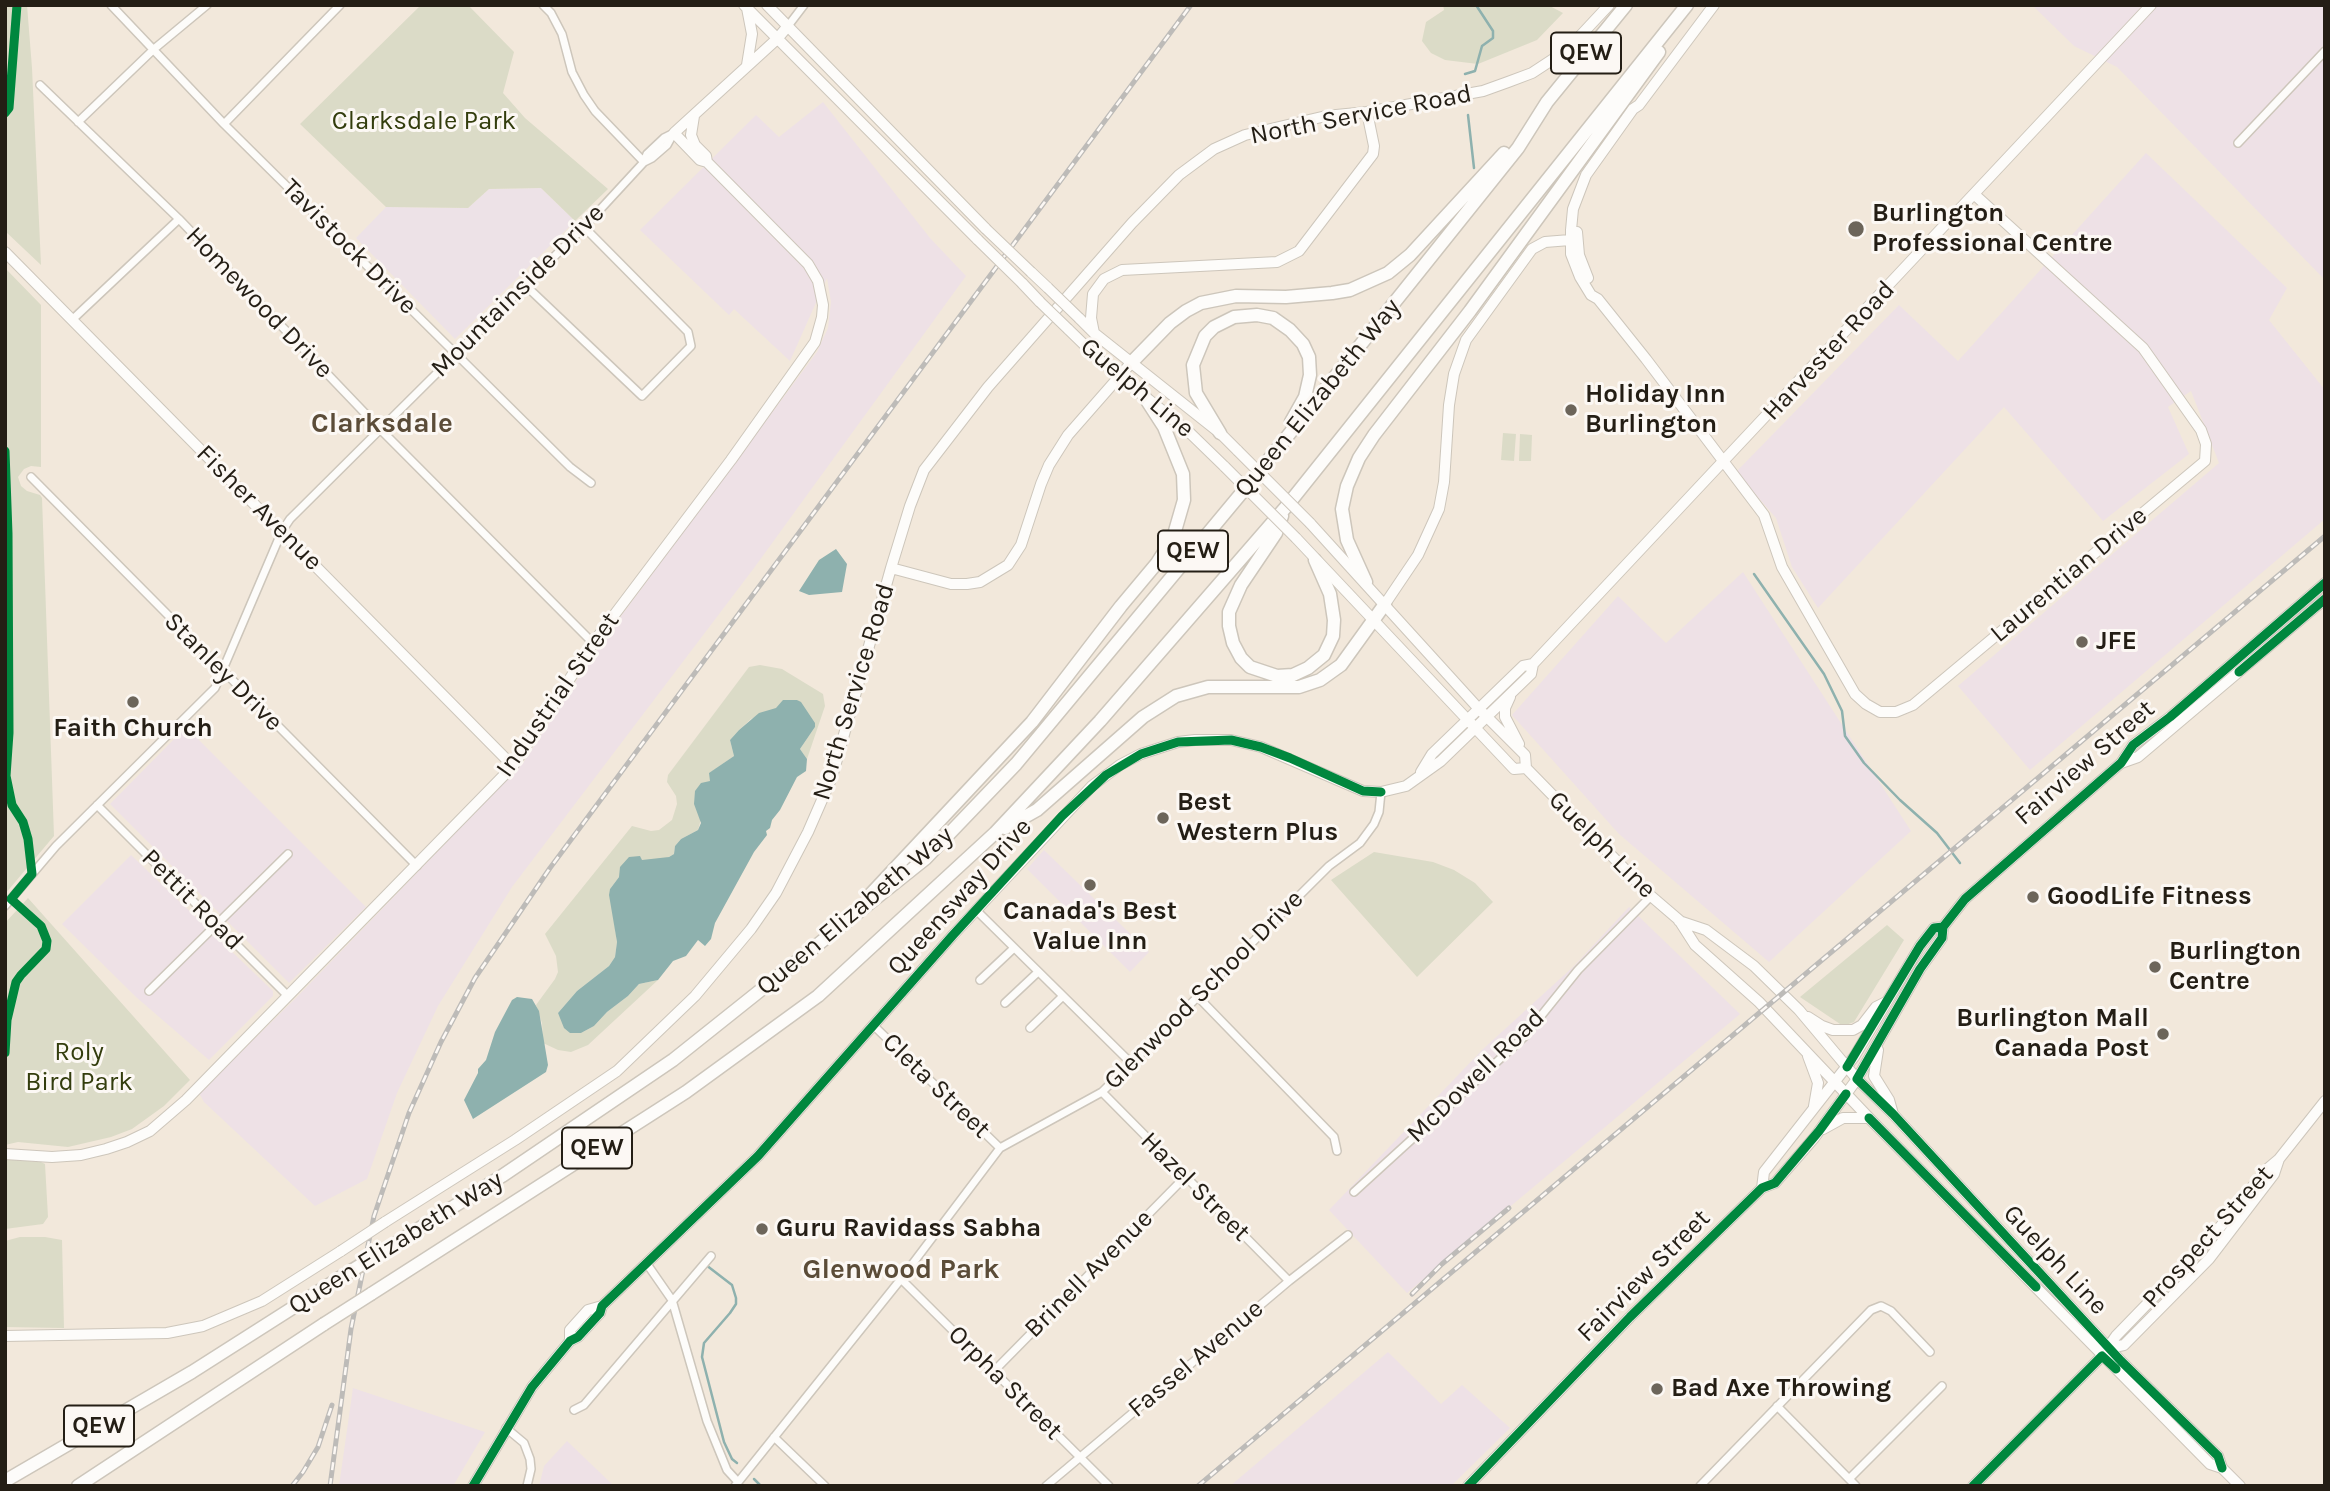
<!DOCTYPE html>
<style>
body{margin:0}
#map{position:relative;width:2330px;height:1491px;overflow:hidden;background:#f2e8db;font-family:Karla,sans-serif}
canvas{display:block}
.frame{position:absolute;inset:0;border:7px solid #241e15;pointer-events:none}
</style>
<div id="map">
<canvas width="2330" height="1491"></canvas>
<div class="frame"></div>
</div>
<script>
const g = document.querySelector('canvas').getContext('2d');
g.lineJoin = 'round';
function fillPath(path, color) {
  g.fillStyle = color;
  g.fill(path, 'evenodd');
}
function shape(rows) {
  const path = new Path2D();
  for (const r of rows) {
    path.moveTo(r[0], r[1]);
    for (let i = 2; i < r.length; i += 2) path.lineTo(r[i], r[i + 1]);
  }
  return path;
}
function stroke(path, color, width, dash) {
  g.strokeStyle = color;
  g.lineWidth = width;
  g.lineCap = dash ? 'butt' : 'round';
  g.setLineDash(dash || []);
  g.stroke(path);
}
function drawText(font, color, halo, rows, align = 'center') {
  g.font = font + ' Karla,sans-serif';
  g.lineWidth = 6;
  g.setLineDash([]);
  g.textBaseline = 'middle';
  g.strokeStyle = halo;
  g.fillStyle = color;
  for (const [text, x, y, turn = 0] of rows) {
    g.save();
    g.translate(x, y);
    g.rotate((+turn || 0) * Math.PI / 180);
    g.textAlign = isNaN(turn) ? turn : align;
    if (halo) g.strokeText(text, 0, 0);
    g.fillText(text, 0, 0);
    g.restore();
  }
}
const industrial = shape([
 [2032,5,2325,5,2325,280,2117,67,2074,46],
 [823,102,930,238,966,276,754,568,512,887,438,1006,397,1093,367,1179,315,1206,204,1102,199,1093,296,998,523,763,601,643,817,352,828,328,831,302,827,278,790,361,734,309,729,315,640,230,756,115,779,137],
 [2146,153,2287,288,2269,320,2325,390,2325,519,2030,770,1958,686,2219,463,2191,391,2168,407,2189,454,2103,521,2004,407,1818,608,1792,567,1776,518,1736,472,1899,305,1958,361],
 [1743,572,1911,831,1769,962,1619,834,1512,715,1618,596,1666,643],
 [186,727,366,907,289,983,110,804],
 [1044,850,1149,952,1130,972,1027,869],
 [131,855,273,991,273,996,209,1060,136,997,62,924],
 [1629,907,1740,1014,1407,1293,1329,1210,1482,1050,1574,966],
 [1388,1352,1441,1404,1462,1385,1510,1428,1451,1486,1230,1486],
 [353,1388,485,1432,453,1486,339,1486],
 [567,1441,614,1486,539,1486,544,1466]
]);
const education = shape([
 [541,188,575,221,455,339,356,238,386,207,468,208,489,189]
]);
const green = shape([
 [5,5,27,5,32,68,41,265,5,231],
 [421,5,468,5,514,52,503,93,525,118,608,189,575,221,541,188,489,189,468,208,386,207,300,124],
 [1443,5,1548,5,1563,13,1537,40,1478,64,1445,60,1431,53,1422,41,1426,22,1444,10],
 [5,268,41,305,41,467,31,466,24,469,18,477,21,486,27,491,40,495,42,498,54,836,5,894],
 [1503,433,1516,434,1514,461,1501,460],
 [1520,434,1532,435,1531,461,1519,461],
 [760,665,782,669,823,694,825,706,807,759,800,749,815,727,797,700,751,719,739,730,730,740,734,756,710,773,711,782,698,830,681,839,675,846,674,854,669,857,619,877,610,889,617,942,615,957,609,966,577,991,558,1013,570,1033,581,1033,594,1026,607,1012,628,996,639,984,658,980,588,1045,571,1052,558,1050,543,1043,542,1023,536,1005,555,979,558,972,556,956,545,934,632,826,651,831,659,830,672,820,677,804,676,796,667,782,668,775,749,667],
 [1374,852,1433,862,1454,870,1475,883,1493,902,1417,977,1331,880],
 [28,898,190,1080,164,1106,132,1129,111,1137,68,1147,18,1142,5,1145,5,923],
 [1887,925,1904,940,1854,1022,1843,1026,1800,997],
 [5,1159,41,1162,45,1164,48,1217,43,1224,5,1229],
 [20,1237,45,1237,62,1240,64,1328,5,1327,5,1241]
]);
const water = shape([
 [836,549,847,564,842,592,809,595,799,591,819,560],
 [783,700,797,700,801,702,815,723,815,727,800,749,807,759,806,771,797,777,780,810,772,820,770,828,766,831,767,835,754,852,715,923,711,939,705,946,698,940,686,956,673,961,658,980,639,984,628,996,607,1012,594,1026,581,1033,570,1033,564,1028,558,1013,577,991,609,966,615,957,617,942,609,895,610,889,619,877,620,867,629,857,640,856,642,860,669,857,674,854,675,846,681,839,698,830,701,823,694,804,695,791,701,783,710,781,709,773,734,756,730,740,739,730,759,713,776,708],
 [517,997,532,999,539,1011,548,1065,546,1072,473,1119,464,1100,478,1073,478,1069,486,1060,495,1032,512,1000]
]);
const stream = shape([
 [1465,74,1475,71,1482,46,1493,38,1493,31,1476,5],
 [1468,115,1474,168],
 [1754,574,1824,674,1842,711,1845,736,1864,763,1900,800,1937,833,1960,863],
 [706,1265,732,1285,736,1298,736,1304,730,1313,704,1343,702,1357,724,1442,732,1459,737,1463],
 [754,1479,761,1486]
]);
const street = shape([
 [111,5,224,124,570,467,591,483],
 [543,5,551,13,562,34,572,72,584,95,595,111,644,162],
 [788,26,804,5],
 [40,85,179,219,381,430,593,643],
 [78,122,154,49,207,5],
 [224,124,340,5],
 [2238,143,2325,51],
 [644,162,652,158,667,145,673,134],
 [524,284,642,396,691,346,688,332,584,227],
 [73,319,179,219],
 [31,477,417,866],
 [97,805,288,996],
 [5,906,56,846,215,688,282,531,290,519,584,227,644,162,647,154,664,138,674,133],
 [976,910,1131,1063],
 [980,980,1014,948],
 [149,991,288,854],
 [1198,997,1334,1137,1337,1151],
 [1005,1003,1038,972],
 [873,1025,1000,1148],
 [1030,1028,1063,996],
 [1102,1092,1289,1281],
 [1354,1192,1524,1037,1578,970,1651,896],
 [647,1264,672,1300,707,1421,727,1470,738,1482],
 [901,1279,1109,1486],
 [993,1372,1185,1177],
 [1777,1406,1856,1486],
 [574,1410,584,1405,711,1256],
 [506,1428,524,1443,530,1459,531,1469,527,1486],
 [774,1437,825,1486],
 [1849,1479,1942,1386],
 [735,1486,901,1279,1000,1148,1102,1092,1329,866,1360,843,1374,824,1379,812,1381,792],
 [1046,1486,1289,1281,1348,1235],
 [1700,1486,1871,1310,1881,1306,1891,1311,1930,1352]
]);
const secondary = shape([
 [744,5,978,240],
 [767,5,986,229],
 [1714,5,1639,105,1633,109,1586,175,1573,209,1571,230,1571,254,1580,277,1591,295,1598,299,1646,359,1764,515,1782,567,1828,647,1855,694,1866,704,1880,712,1896,712,1913,705,2205,461,2206,444,2201,430,2143,348,1975,195],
 [747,8,752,34,747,65],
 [707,162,700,160,674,133,777,39,788,26],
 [1577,232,1579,255,1588,278],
 [5,252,513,766],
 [1031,272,1048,288],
 [1022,283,1040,302],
 [1079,318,1094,333,1220,433,1238,451],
 [1068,329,1102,362,1190,433,1225,467],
 [1094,333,1091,318,1093,294,1104,279,1122,270,1277,262,1299,251,1373,154,1374,146,1367,112],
 [1310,523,1479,709,1525,755,1526,768,1651,896,1679,920,1695,945,1759,1002,1869,1118,2210,1464,2222,1468,2240,1486],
 [1296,538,1514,769,1526,768],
 [891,568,951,584,967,584,980,582,1008,565,1021,545,1041,484,1049,465,1068,435,1132,362],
 [1385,604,1418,555,1439,509,1444,482,1449,405,1454,374,1466,340,1532,249,1545,242,1570,240,1575,236],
 [1510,697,1505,708,1505,717,1519,744],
 [2121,763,2138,757,2325,599],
 [1421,772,1432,754,1523,666,1533,664],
 [1679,921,1706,930,1754,966,1799,1010,1857,1079,1893,1114,2121,1361,2218,1456,2222,1468],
 [1808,1017,1822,1026,1833,1030,1853,1030,1862,1025,1876,1007,1886,1002],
 [1878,1050,1874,1076,1889,1100,1893,1114],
 [1808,1056,1818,1083,1814,1106],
 [1823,1129,1843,1118,1869,1118],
 [5,1154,52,1157,81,1155,106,1149,127,1142,150,1131,186,1100,513,766,593,643,731,460,815,342,822,317,823,305,818,281,808,264,707,162,706,156,695,145,691,135,694,116],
 [1762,1188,1764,1172,1854,1057,1920,946,1934,928,1943,927],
 [385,1222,515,1140,617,1071,695,996,751,929,776,893,808,832,832,777,891,568,910,506,924,470,988,387,1132,223,1179,175,1214,149,1245,135,1326,116,1367,112,1483,91,1508,82,1532,73,1567,50,1609,5],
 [5,1336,167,1333,203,1326,262,1301,341,1251],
 [570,1341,570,1330,588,1310,602,1306],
 [2109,1348,2124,1345,2209,1259,2274,1174,2279,1159],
 [473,1486,532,1387,570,1341,578,1337,600,1313,602,1306,758,1156,953,935,1092,786,1120,765,1141,754,1178,742,1195,740,1231,740,1261,747,1363,791,1381,792,1406,786,1441,761,1531,674,1533,664,2151,5],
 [1468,1486,1630,1317,1762,1188,1775,1183,1814,1138,1857,1079,1920,969,1942,938,1943,927,1965,899,2121,763,2133,745,2170,717,2325,583],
 [1973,1486,2102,1356,2116,1336,2212,1237,2266,1170,2279,1159,2325,1101]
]);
const highway = shape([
 [1132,362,1170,323,1186,311,1201,303,1236,296,1286,297,1332,293,1350,290,1388,273,1410,255,1504,153],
 [1220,433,1196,393,1193,365,1205,336,1214,327,1234,317,1257,315,1273,318,1290,330,1303,344,1309,357,1310,375,1305,397,1291,422],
 [1282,516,1276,533,1241,585,1229,612,1229,626,1233,643,1241,658,1250,667,1277,676,1293,675,1308,668,1324,655,1333,636,1334,620,1330,594,1315,560],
 [1366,582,1347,540,1342,509,1347,486,1359,458,1374,435,1470,311,1659,52],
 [1005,828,1037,810,1143,717,1176,696,1208,687,1299,687,1320,680,1341,665,1385,604],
 [870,895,1032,722,1121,606,1157,563,1173,538,1184,500,1183,474,1164,427,1142,393],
 [382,1252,502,1176,673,1060,925,859,1016,764,1254,478,1518,148,1547,102,1626,5],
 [371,1294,686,1092,818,996,995,833,1100,721,1286,507,1687,5],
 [5,1481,192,1372,338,1279],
 [78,1486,324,1324]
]);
const rail = shape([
 [1412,1294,1442,1264,1509,1208],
 [292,1486,303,1472,318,1447,332,1405],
 [330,1486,351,1329,374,1216,409,1113,441,1042,475,978,550,868,1191,5],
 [1198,1486,2325,536]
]);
const secondaryBridge = shape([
 [986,229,1031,272],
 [978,240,1022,283],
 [1048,288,1079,318],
 [1040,302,1068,329],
 [1238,451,1310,523],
 [1225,467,1296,538],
 [341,1251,385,1222]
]);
const highwayBridge = shape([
 [338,1279,382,1252],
 [324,1324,371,1294]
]);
const cycleway = shape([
 [5,113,9,108,17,5],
 [5,451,8,534,9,733,6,776,12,805,23,822,28,839,32,874,11,899,41,926,47,941,46,949,21,975,16,982,7,1020,5,1053],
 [2239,672,2325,599],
 [1847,1067,1920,946,1934,928,1943,927],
 [1869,1118,2036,1287],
 [2222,1468,2218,1456,2121,1361,1893,1114,1857,1079,1920,969,1942,938,1943,927,1965,899,2121,763,2133,745,2170,717,2325,583],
 [473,1486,532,1387,570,1341,578,1337,600,1313,602,1306,758,1156,953,935,1062,816,1106,775,1141,754,1178,742,1231,740,1261,747,1290,758,1363,791,1381,792],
 [1468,1486,1630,1317,1762,1188,1775,1183,1819,1131,1846,1094],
 [1973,1486,2102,1356,2116,1369]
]);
const markers = [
 [1856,229,9,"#6c655a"],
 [1571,410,7,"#6c655a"],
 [2082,642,7,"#6c655a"],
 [133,702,7,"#6c655a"],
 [1163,818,7,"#6c655a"],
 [1090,885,7,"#6c655a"],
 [2033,897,7,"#6c655a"],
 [2155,967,7,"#6c655a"],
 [2163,1034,7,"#6c655a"],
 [762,1229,7,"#6c655a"],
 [1657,1389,7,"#6c655a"]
];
const shields = [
 [1586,53,70],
 [1193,551,70],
 [597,1148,70],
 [99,1426,70]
];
const shieldNames = [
 ["QEW",1586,53],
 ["QEW",1193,551],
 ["QEW",597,1148],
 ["QEW",99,1426]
];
const streetNames = [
 ["North Service Road",1361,115,-11],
 ["Tavistock Drive",349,247,45],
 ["Mountainside Drive",518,291,-45],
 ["Homewood Drive",259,303,46],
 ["Harvester Road",1829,351,-47],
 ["Guelph Line",1137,388,40],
 ["Queen Elizabeth Way",1318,398,-51],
 ["Fisher Avenue",259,508,45],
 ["Laurentian Drive",2069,575,-40],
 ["Stanley Drive",223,672,45],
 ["North Service Road",854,692,-73],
 ["Industrial Street",558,695,-55],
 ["Fairview Street",2085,763,-41],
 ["Guelph Line",1602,845,45],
 ["Queensway Drive",960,897,-48],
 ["Pettit Road",192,900,45],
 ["Queen Elizabeth Way",855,911,-40],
 ["Glenwood School Drive",1204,990,-45],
 ["McDowell Road",1476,1076,-44],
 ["Cleta Street",936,1086,44],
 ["Hazel Street",1195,1187,45],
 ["Prospect Street",2208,1237,-48],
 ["Queen Elizabeth Way",396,1243,-32],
 ["Guelph Line",2055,1260,47],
 ["Brinell Avenue",1089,1274,-45],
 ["Fairview Street",1644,1276,-45],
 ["Fassel Avenue",1196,1359,-40],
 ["Orpha Street",1005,1383,45]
];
const parkNames = [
 ["Clarksdale Park",424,122],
 ["Roly",79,1053],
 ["Bird Park",79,1083]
];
const poiNames = [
 ["Burlington",1872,214],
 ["Professional Centre",1872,244],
 ["Holiday Inn",1585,395],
 ["Burlington",1585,425],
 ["JFE",2096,642],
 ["Faith Church",133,729,"center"],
 ["Best",1177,803],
 ["Western Plus",1177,833],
 ["GoodLife Fitness",2047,897],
 ["Canada's Best",1090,912,"center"],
 ["Value Inn",1090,942,"center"],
 ["Burlington",2169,952],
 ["Centre",2169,982],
 ["Burlington Mall",2149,1019,"right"],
 ["Canada Post",2149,1049,"right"],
 ["Guru Ravidass Sabha",776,1229],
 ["Bad Axe Throwing",1671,1389]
];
const neighbourhoodNames = [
 ["Clarksdale",382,424],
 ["Glenwood Park",901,1270]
];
fillPath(industrial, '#eee1e6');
fillPath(education, '#ede2e7');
fillPath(green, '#dbdbc7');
fillPath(water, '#8eb1ae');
stroke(stream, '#8eb1ae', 2.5);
stroke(street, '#cdc6bb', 10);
stroke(secondary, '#cdc6bb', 12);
stroke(highway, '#cdc6bb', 15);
stroke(street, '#fdfcfa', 7);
stroke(secondary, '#fdfcfa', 10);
stroke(highway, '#fdfcfa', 12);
stroke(rail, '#bdbbb8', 5);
stroke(rail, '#fcf8f4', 2.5, [8]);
stroke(secondaryBridge, '#cdc6bb', 12, []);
stroke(highwayBridge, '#cdc6bb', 15, []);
stroke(secondaryBridge, '#fdfcfa', 10);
stroke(highwayBridge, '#fdfcfa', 12);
stroke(cycleway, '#00873e', 9);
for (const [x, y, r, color] of markers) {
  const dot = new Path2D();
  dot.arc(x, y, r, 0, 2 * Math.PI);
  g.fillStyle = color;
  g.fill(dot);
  stroke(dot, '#fcf8f4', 2.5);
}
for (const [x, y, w] of shields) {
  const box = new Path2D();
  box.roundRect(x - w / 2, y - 20.5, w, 41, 5);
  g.fillStyle = '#fcf8f4';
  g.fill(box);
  stroke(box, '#241e15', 2);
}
drawText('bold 24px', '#241e15', null, shieldNames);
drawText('26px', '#241e15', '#fcf8f4', streetNames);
drawText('26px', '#333d0d', '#fcf8f4', parkNames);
drawText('bold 26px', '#241e15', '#fcf8f4', poiNames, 'left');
drawText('bold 28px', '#5b4c38', '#fcf8f4', neighbourhoodNames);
</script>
